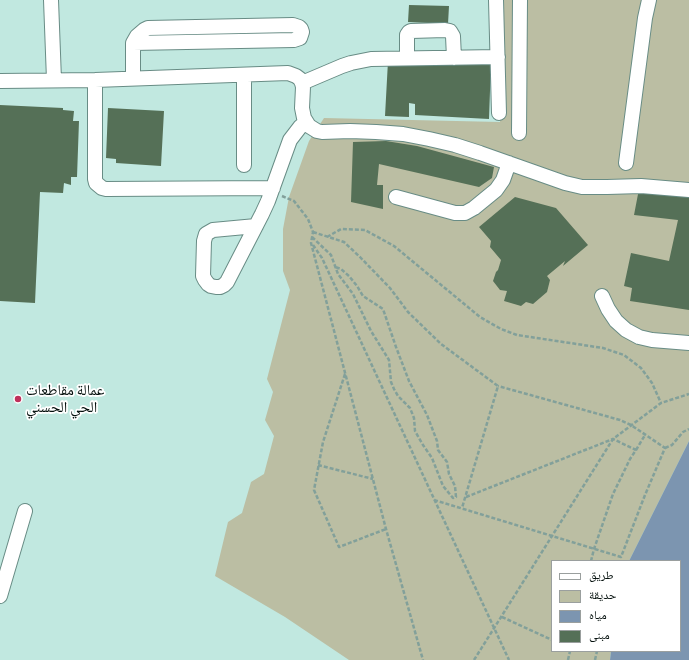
<!DOCTYPE html>
<meta charset="utf-8">
<style>
body{margin:0}
#map{position:relative;width:689px;height:660px;overflow:hidden;background:#c1e8e0;font-family:Commissioner,"Noto Naskh Arabic",sans-serif}
canvas{display:block}
.legend{position:absolute;left:551px;top:560px;width:130px;height:92px;box-sizing:border-box;background:#fff;border:1px solid #9a9f9e;margin:0;padding:5px 7px;list-style:none;font-size:12px;color:#030f0c}
.legend li{display:flex;align-items:center;gap:8px;height:20px}
.legend b{width:20px;border:1px solid #9a9f9e}
</style>
<div id="map">
<canvas width="689" height="660"></canvas>
<ul class="legend">
<li><b style="height:5px;background:#fff"></b>طريق</li>
<li><b style="height:11px;background:#bbbea3"></b>حديقة</li>
<li><b style="height:11px;background:#7c95b0"></b>مياه</li>
<li><b style="height:11px;background:#557057"></b>مبنى</li>
</ul>
</div>
<script>
const g = document.querySelector('canvas').getContext('2d');
g.lineJoin = 'round';
function fillPath(path, color) {
  g.fillStyle = color;
  g.fill(path, 'evenodd');
}
function shape(rows) {
  const path = new Path2D();
  for (const r of rows) {
    path.moveTo(r[0], r[1]);
    for (let i = 2; i < r.length; i += 2) path.lineTo(r[i], r[i + 1]);
  }
  return path;
}
function stroke(path, color, width, dash) {
  g.strokeStyle = color;
  g.lineWidth = width;
  g.lineCap = dash ? 'butt' : 'round';
  g.setLineDash(dash || []);
  g.stroke(path);
}
function drawText(font, color, halo, rows, align = 'center') {
  g.font = font + ' Commissioner,"Noto Naskh Arabic",sans-serif';
  g.lineWidth = 3.5;
  g.setLineDash([]);
  g.textBaseline = 'middle';
  g.strokeStyle = halo;
  g.fillStyle = color;
  for (const [text, x, y, turn = 0] of rows) {
    g.save();
    g.translate(x, y);
    g.rotate((+turn || 0) * Math.PI / 180);
    g.textAlign = isNaN(turn) ? turn : align;
    if (halo) g.strokeText(text, 0, 0);
    g.fillText(text, 0, 0);
    g.restore();
  }
}
const green = shape([
 [496,0,689,0,689,441,629,561,552,561,552,651,611,651,610,660,349,660,285,617,215,576,228,522,242,513,251,482,264,474,274,436,265,420,273,392,267,379,290,290,283,271,283,229,289,197,309,141,324,118,500,122]
]);
const water = shape([
 [689,441,689,660,610,660,611,651,680,651,680,561,629,561]
]);
const building = shape([
 [409,5,449,6,448,24,408,22],
 [388,61,491,62,489,119,415,115,415,104,409,103,409,117,385,116],
 [0,105,63,108,63,110,74,111,73,121,79,121,77,177,71,177,71,185,64,183,63,193,40,192,35,303,0,301],
 [108,108,164,111,161,166,116,163,116,159,106,158],
 [386,141,417,146,494,167,492,178,479,187,379,164,377,185,383,185,383,209,351,202,353,142],
 [639,189,689,195,689,310,630,301,632,288,624,286,631,253,669,261,678,220,634,215],
 [515,197,556,208,588,245,563,266,565,261,547,276,550,280,547,292,533,304,526,302,521,306,504,301,507,291,500,290,493,281,496,272,498,270,501,260,490,247,491,241,479,227]
]);
const path = shape([
 [282,196,294,201,308,219,313,232,311,243,386,529,423,660],
 [313,232,344,242,360,257,390,288,408,312,441,344,498,386,462,508],
 [312,237,331,255,338,274,353,294,371,331,389,360,391,382,394,389,398,396,410,408,414,418,415,431,423,445,432,458,443,486,453,498,456,497,455,486,449,474,447,462,438,450,437,441,427,415,409,381,396,347,383,309,363,296,357,286,349,276,341,269,335,267],
 [327,237,341,229,365,230,394,246,480,317,501,329,517,335,603,348,624,355,641,368,652,383,661,403],
 [313,245,322,258,509,660],
 [345,374,323,442,314,490,339,547,386,529],
 [665,448,672,445,683,432,689,429],
 [636,450,645,435],
 [318,465,373,479],
 [466,497,613,439,636,450,630,459,613,494,594,549,591,561],
 [434,500,621,557,645,495,665,448,631,425,620,420,498,386],
 [502,617,552,640],
 [474,660,613,439,661,403,689,394],
 [568,660,570,651],
 [595,660,597,651]
]);
const minor = shape([
 [51,0,54,80],
 [496,0,499,113],
 [407,58,407,35,409,32,411,31,445,30,450,31,453,36,454,58],
 [244,75,244,165],
 [133,78,133,43,137,36,144,30,148,28,293,25,299,27,301,29,302,32,300,38,294,40,133,43],
 [95,80,95,179,96,183,102,188,106,189,273,188],
 [0,81,95,80,288,73,296,76,300,79,302,83,303,87,302,108,304,118,309,126,317,131,322,132,350,131,376,132,403,134,429,139,455,145,480,153,565,183,582,187,607,187,641,186,689,190],
 [302,83,342,66,351,63,371,59,498,57],
 [519,133,520,0],
 [626,163,645,18,649,0],
 [396,197,455,213,465,213,474,208,496,190,503,180,509,163],
 [256,226,213,230,206,234,204,241,203,276,205,280,208,284,211,286,216,287,220,287,224,285,227,282,262,214,268,201,290,140,300,127,306,122],
 [602,296,608,309,616,321,626,330,639,337,652,340,689,343],
 [0,596,25,511]
]);
const markers = [
 [18,399,4,"#bf305b"]
];
const poiNames = [
 ["عمالة مقاطعات",26,390],
 ["الحي الحسني",26,407]
];
fillPath(green, '#bbbea3');
fillPath(water, '#7c95b0');
fillPath(building, '#557057');
stroke(minor, '#688c85', 16);
stroke(path, '#82a09a', 2.5, [4, 2]);
stroke(minor, '#fff', 14);
for (const [x, y, r, color] of markers) {
  const dot = new Path2D();
  dot.arc(x, y, r, 0, 2 * Math.PI);
  g.fillStyle = color;
  g.fill(dot);
  stroke(dot, '#fff', 1.5);
}
drawText('15px', '#030f0c', '#fff', poiNames, 'left');
</script>
